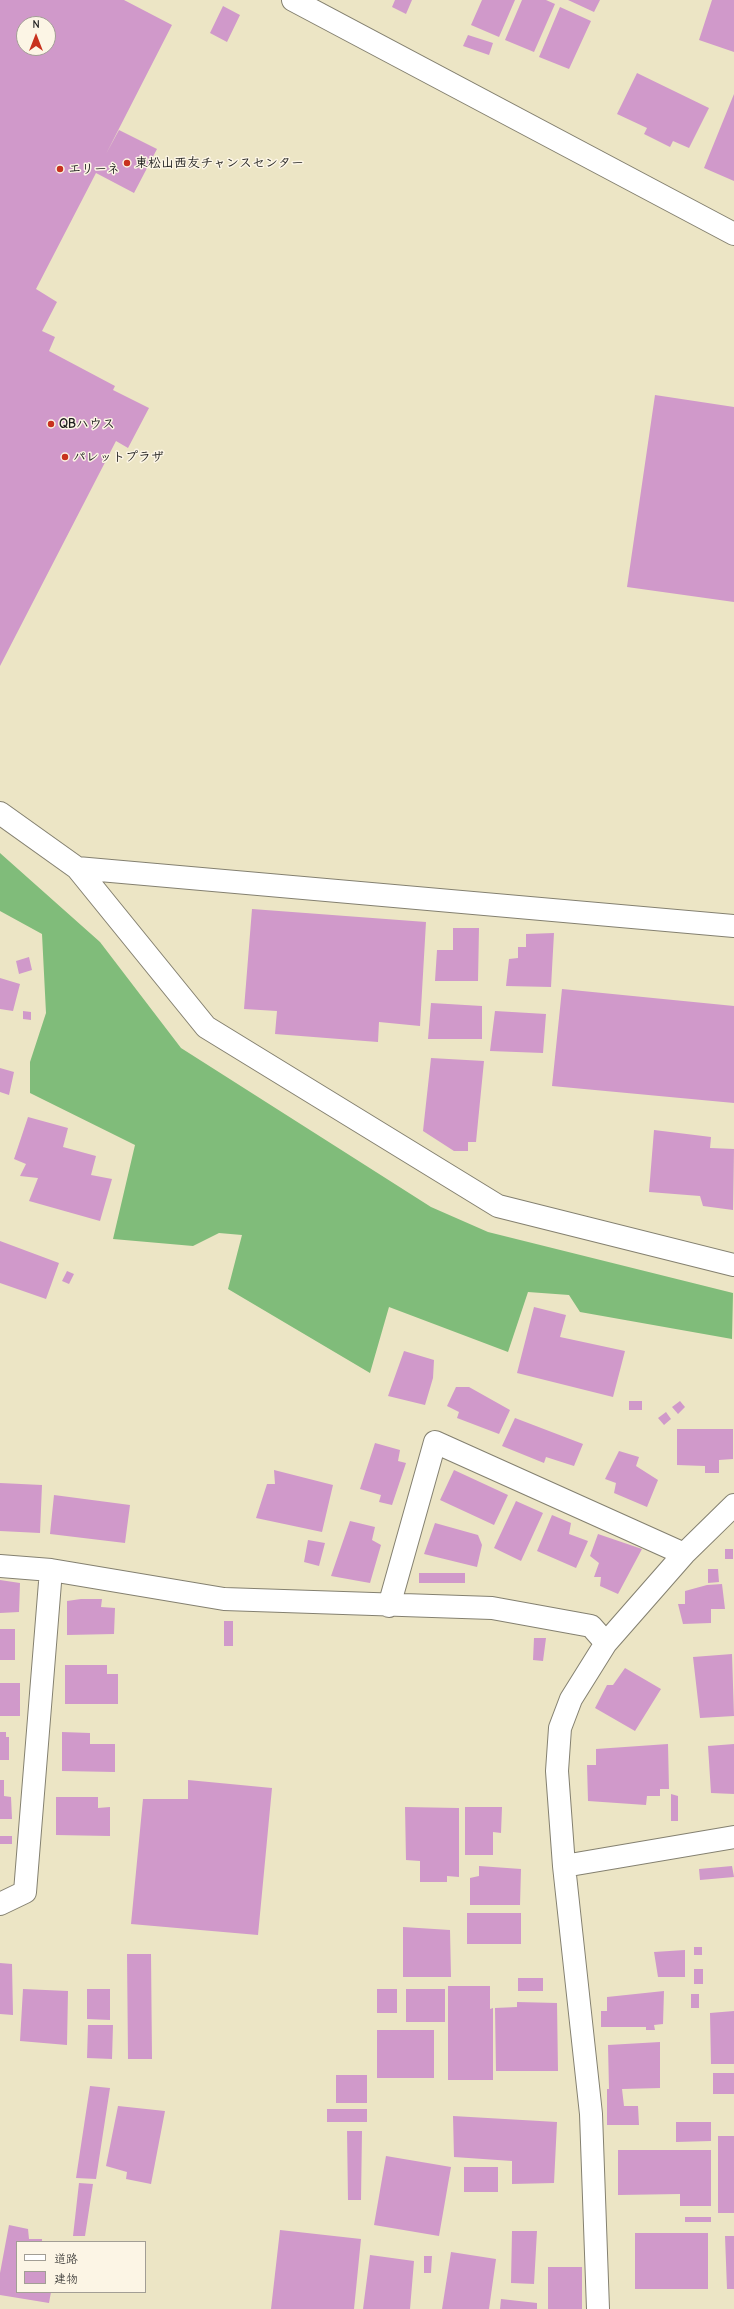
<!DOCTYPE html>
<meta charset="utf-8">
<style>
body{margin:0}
#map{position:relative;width:734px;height:2309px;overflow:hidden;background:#ece5c5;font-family:"Comic Neue","Klee One",sans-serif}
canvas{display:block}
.legend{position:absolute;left:16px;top:2241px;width:130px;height:52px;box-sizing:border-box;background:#fcf5e5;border:1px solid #a29e95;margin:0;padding:5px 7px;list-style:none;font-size:12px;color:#1c1c1c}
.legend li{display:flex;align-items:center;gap:8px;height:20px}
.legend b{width:20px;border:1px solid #a29e95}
.north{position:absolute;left:16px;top:16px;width:40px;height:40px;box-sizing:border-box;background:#fcf5e5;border:1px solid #a29e95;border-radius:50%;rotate:0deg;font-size:11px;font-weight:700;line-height:16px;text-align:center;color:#1c1c1c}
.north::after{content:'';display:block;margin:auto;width:14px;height:18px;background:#c8321e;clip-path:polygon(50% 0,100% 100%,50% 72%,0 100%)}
</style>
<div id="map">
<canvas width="734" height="2309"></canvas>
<ul class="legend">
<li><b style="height:5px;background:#fff"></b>道路</li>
<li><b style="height:11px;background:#d099ca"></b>建物</li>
</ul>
<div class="north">N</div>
</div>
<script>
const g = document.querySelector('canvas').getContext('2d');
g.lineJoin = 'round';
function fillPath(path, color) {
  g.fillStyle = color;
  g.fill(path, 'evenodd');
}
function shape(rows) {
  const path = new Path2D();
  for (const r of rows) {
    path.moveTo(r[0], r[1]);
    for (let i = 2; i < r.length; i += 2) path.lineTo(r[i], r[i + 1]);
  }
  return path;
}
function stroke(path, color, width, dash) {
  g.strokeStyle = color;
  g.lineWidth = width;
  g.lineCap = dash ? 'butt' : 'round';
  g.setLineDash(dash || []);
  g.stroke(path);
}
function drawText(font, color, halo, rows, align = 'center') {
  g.font = font + ' "Comic Neue","Klee One",sans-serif';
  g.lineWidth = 3;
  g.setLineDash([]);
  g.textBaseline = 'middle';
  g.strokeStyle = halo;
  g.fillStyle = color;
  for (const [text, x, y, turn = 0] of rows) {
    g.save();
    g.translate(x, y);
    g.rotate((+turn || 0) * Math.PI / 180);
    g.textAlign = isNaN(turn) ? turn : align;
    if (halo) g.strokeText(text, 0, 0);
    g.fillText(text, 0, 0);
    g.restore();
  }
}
const forest = shape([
 [0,853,100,942,181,1048,431,1207,488,1232,733,1293,732,1339,580,1312,569,1295,528,1292,508,1352,389,1307,370,1373,228,1289,242,1235,219,1233,193,1246,113,1239,135,1145,30,1093,30,1062,46,1013,42,934,0,911]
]);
const building = shape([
 [0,0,124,0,172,25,106,154,119,130,157,149,134,193,96,173,36,289,57,302,42,331,55,337,49,351,115,386,113,390,149,408,128,448,116,441,0,666],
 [24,24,48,24,48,48,24,48],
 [395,0,412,0,406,14,392,7],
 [482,0,515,0,499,37,471,25],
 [522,0,546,0,555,4,534,52,505,40],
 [568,0,600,0,594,12],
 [712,0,734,0,734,52,699,40],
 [223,6,240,15,227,42,210,33],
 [560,7,591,21,569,69,539,57],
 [468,35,493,43,489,55,463,46],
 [637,73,709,108,689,148,673,141,670,147,644,134,647,128,617,114],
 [734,94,734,181,704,168],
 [655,395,734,407,734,602,627,587],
 [252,909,426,922,420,1026,379,1022,378,1042,275,1034,277,1011,244,1009],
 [453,928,479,928,478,981,435,981,437,950,453,950],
 [554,933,551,987,506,986,509,959,518,958,518,947,526,947,526,934],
 [29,957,32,970,19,974,16,961],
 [0,978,20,984,13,1011,0,1009],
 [562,989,734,1006,734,1103,552,1086],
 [431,1003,482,1006,482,1039,428,1039],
 [23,1011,31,1012,31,1020,23,1019],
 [495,1011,546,1014,543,1053,490,1051],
 [431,1058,484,1061,476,1142,468,1142,468,1151,454,1151,423,1131],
 [0,1068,14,1072,9,1095,0,1092],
 [28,1117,68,1128,63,1147,96,1156,91,1175,112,1179,100,1221,29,1201,38,1178,20,1176,26,1164,14,1159],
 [654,1130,711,1137,710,1148,734,1149,733,1210,703,1206,700,1196,649,1192],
 [0,1241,59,1263,46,1299,0,1283],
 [67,1271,74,1274,69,1284,62,1281],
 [534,1307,566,1315,560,1337,625,1351,613,1397,517,1373],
 [404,1351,434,1360,433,1378,425,1405,388,1396],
 [456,1387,469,1387,510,1410,499,1434,457,1418,459,1412,447,1406],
 [629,1401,642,1401,642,1410,629,1410],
 [680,1401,685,1407,678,1414,672,1407],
 [666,1412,671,1419,664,1425,658,1418],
 [515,1418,583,1444,574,1466,546,1457,544,1463,502,1446],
 [677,1429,733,1429,733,1459,719,1460,719,1473,705,1473,705,1466,677,1465],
 [375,1443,400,1450,398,1461,406,1463,392,1505,379,1502,381,1495,360,1489],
 [619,1451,639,1457,636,1466,658,1480,647,1507,614,1493,616,1483,605,1479],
 [274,1470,333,1485,322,1532,256,1518,267,1484,275,1484],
 [454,1470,508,1495,494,1525,440,1500],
 [0,1483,42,1485,40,1533,0,1531],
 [54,1495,130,1505,125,1543,50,1534],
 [516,1501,543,1513,521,1561,494,1548],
 [552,1515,571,1523,569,1534,588,1541,576,1568,537,1551],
 [350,1521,375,1527,372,1540,381,1545,370,1583,331,1576],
 [435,1523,478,1535,482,1545,477,1567,424,1554],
 [598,1534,642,1549,618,1594,600,1586,601,1577,594,1577,599,1563,590,1556],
 [308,1540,325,1543,319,1566,304,1562],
 [725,1549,733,1549,733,1559,725,1559],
 [708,1569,718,1569,719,1582,708,1583],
 [419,1573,465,1573,465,1583,419,1583],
 [0,1580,20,1583,19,1612,0,1613],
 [722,1584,725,1609,711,1609,711,1623,683,1624,678,1604,685,1604,685,1591,707,1585],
 [81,1599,102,1599,101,1607,115,1608,114,1634,67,1635,67,1601],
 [224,1621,233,1621,233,1646,224,1646],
 [0,1629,15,1629,15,1660,0,1660],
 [534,1638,546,1638,543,1661,533,1660],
 [732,1654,734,1716,700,1718,693,1657],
 [65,1665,107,1665,107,1674,118,1674,118,1704,65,1704],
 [625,1668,661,1689,635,1731,595,1708,607,1685,613,1685],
 [0,1683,20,1683,20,1716,0,1716],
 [0,1732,6,1732,6,1737,9,1737,9,1760,0,1760],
 [62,1732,90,1733,90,1744,115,1744,115,1772,62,1771],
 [668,1744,669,1789,660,1789,660,1796,647,1796,646,1805,588,1801,587,1765,596,1765,596,1749],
 [734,1744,734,1794,711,1793,708,1746],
 [0,1780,4,1780,4,1796,11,1797,12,1819,0,1819],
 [188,1780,272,1788,258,1935,131,1924,143,1799,188,1799],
 [671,1794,678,1796,678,1821,671,1821],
 [56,1797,98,1797,98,1808,110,1807,110,1836,56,1835],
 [405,1807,459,1808,459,1877,447,1876,447,1882,420,1882,420,1861,406,1860],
 [465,1807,502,1807,501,1833,493,1832,493,1855,465,1855],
 [0,1836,12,1836,12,1844,0,1844],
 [479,1866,521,1869,520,1905,470,1905,470,1878,479,1876],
 [732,1866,734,1877,700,1880,699,1869],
 [467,1913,521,1913,521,1944,467,1944],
 [403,1927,450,1930,451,1977,403,1977],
 [694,1947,702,1947,702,1955,694,1955],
 [685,1950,685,1977,658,1977,654,1952],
 [127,1954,151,1954,152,2059,128,2059],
 [0,1963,12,1964,13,2015,0,2014],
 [694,1969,703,1969,703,1984,694,1984],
 [518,1978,543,1978,543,1991,518,1991],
 [448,1986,490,1986,490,2009,493,2008,493,2080,448,2080],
 [23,1989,68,1991,67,2045,20,2041],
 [87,1989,110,1989,110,2020,87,2019],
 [377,1989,397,1989,397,2013,377,2013],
 [406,1989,445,1989,445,2022,406,2022],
 [664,1991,663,2024,654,2025,655,2030,646,2030,646,2027,601,2027,601,2011,607,2011,607,1997],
 [691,1994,699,1994,699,2008,691,2008],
 [517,2002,557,2003,558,2071,496,2071,495,2008,517,2007],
 [734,2011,734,2064,711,2064,710,2013],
 [88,2025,113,2025,112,2059,87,2058],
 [377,2030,434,2030,434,2078,377,2078],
 [660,2042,660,2088,622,2089,624,2106,638,2106,639,2125,607,2125,607,2089,609,2089,608,2045],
 [713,2073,734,2073,734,2094,713,2094],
 [336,2075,367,2075,367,2103,336,2103],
 [90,2086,110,2088,96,2179,76,2178],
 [118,2106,165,2111,151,2184,126,2179,127,2172,106,2166],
 [327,2109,367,2109,367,2122,327,2122],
 [453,2116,557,2122,554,2183,512,2184,512,2161,454,2157],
 [676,2122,711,2122,711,2141,676,2142],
 [347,2131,362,2131,361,2200,348,2200],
 [718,2136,734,2136,734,2213,718,2213],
 [618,2150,711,2150,711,2206,680,2206,680,2194,618,2195],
 [386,2156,451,2167,439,2236,374,2225],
 [464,2167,498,2167,498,2192,464,2192],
 [79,2183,93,2184,85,2236,73,2236],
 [685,2217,711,2217,711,2222,685,2222],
 [9,2225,28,2229,29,2239,42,2239,42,2242,17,2242,17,2292,51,2292,49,2303,0,2295,0,2273],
 [280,2230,361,2239,354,2309,271,2309],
 [512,2231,537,2231,534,2284,511,2283],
 [635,2233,708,2233,708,2289,635,2289],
 [725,2236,734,2236,734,2289,727,2289],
 [451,2252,496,2259,489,2309,442,2309],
 [370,2255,414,2261,410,2309,363,2309],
 [424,2256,432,2256,431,2273,424,2273],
 [548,2267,582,2267,582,2309,548,2309],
 [501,2299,537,2303,537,2309,500,2309]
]);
const minor = shape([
 [293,0,734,234],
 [0,813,77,868,206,1027,498,1206,734,1265],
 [77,868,734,926],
 [0,1566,51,1570,224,1599,492,1608,591,1626,606,1643],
 [389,1606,435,1442,684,1554],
 [564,1866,734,1837],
 [0,1904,25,1892,51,1570],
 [598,2309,591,2114,564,1866,557,1771,560,1728,571,1699,606,1643,684,1554,734,1505]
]);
const markers = [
 [127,163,4,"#c8321e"],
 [60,169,4,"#c8321e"],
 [51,424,4,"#c8321e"],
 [65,457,4,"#c8321e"]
];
const poiNames = [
 ["東松山西友チャンスセンター",135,163],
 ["エリーネ",68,169],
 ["QBハウス",59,424],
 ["パレットプラザ",73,457]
];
fillPath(forest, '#80bc7a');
fillPath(building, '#d099ca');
stroke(minor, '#848070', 24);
stroke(minor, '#fff', 22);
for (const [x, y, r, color] of markers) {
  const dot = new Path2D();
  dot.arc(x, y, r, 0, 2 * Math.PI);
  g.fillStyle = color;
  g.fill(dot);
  stroke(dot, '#fcf5e5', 1.5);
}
drawText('bold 13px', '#1c1c1c', '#fcf5e5', poiNames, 'left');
</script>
